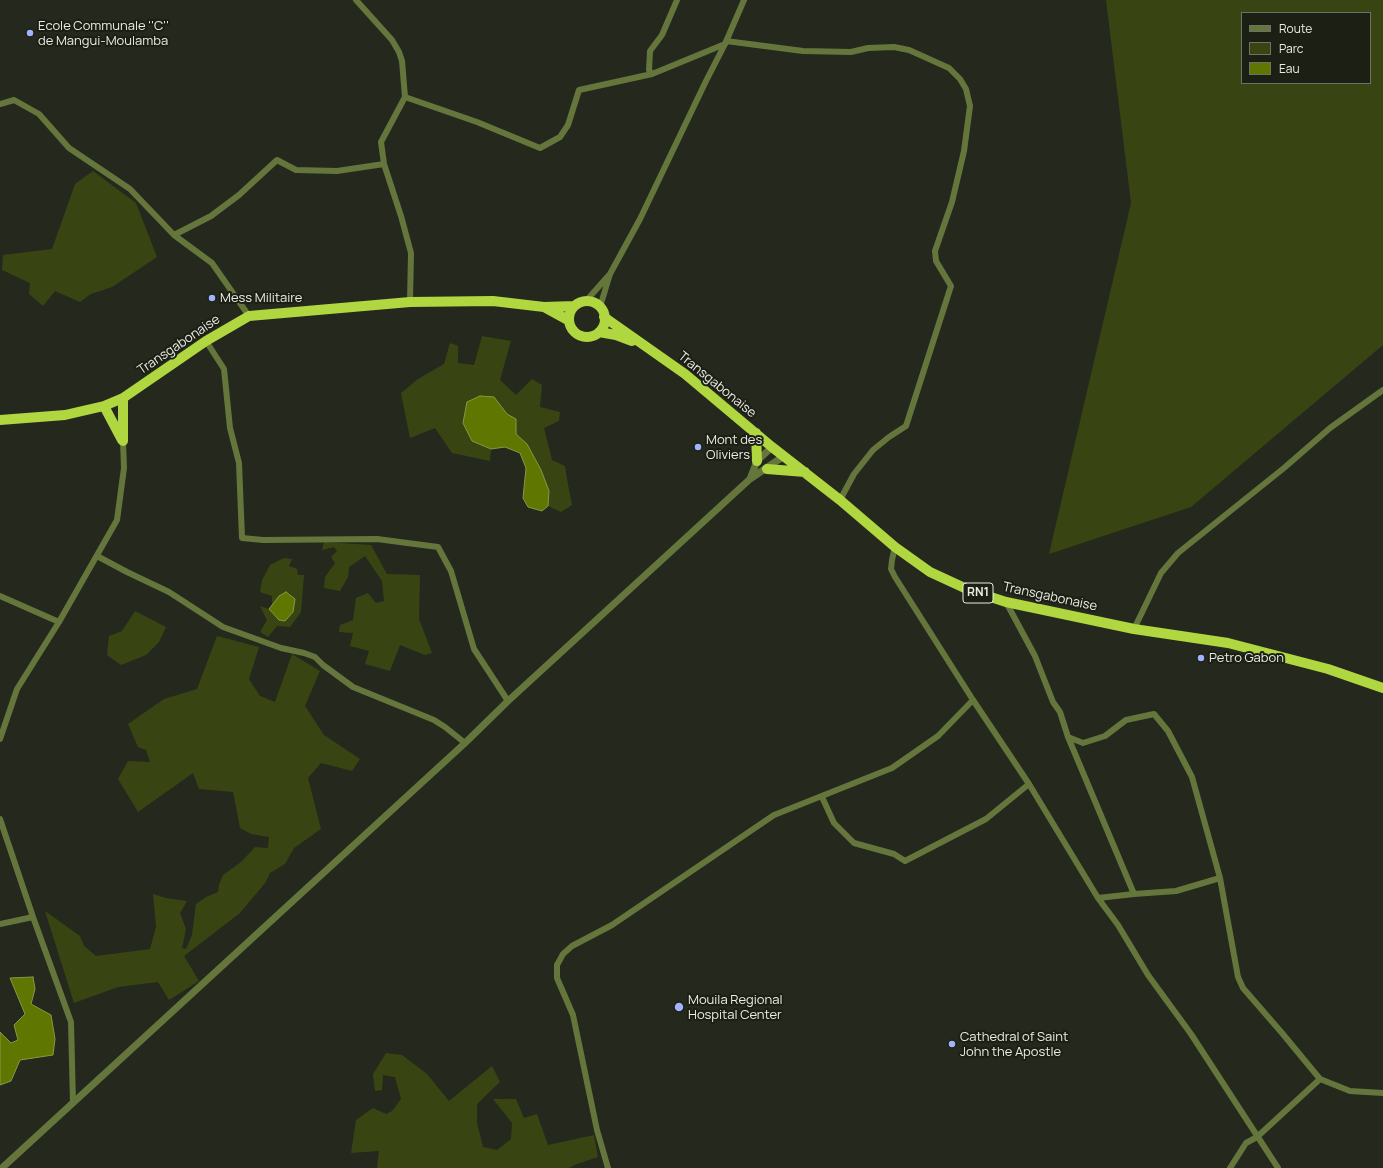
<!DOCTYPE html>
<style>
body{margin:0}
#map{position:relative;width:1383px;height:1168px;overflow:hidden;background:#25281d;font-family:Manrope,sans-serif}
canvas{display:block}
.legend{position:absolute;left:1241px;top:12px;width:130px;height:72px;box-sizing:border-box;background:#1b1f14;border:1px solid #6d7167;margin:0;padding:5px 7px;list-style:none;font-size:12px;color:#e9ece4}
.legend li{display:flex;align-items:center;gap:8px;height:20px}
.legend b{width:20px;border:1px solid #6d7167}
</style>
<div id="map">
<canvas width="1383" height="1168"></canvas>
<ul class="legend">
<li><b style="height:5px;background:#65763c"></b>Route</li>
<li><b style="height:11px;background:#384513"></b>Parc</li>
<li><b style="height:11px;background:#5f7600"></b>Eau</li>
</ul>
</div>
<script>
const g = document.querySelector('canvas').getContext('2d');
g.lineJoin = 'round';
function fillPath(path, color) {
  g.fillStyle = color;
  g.fill(path, 'evenodd');
}
function shape(rows) {
  const path = new Path2D();
  for (const r of rows) {
    if (r.length === 3) {
      path.moveTo(r[0] + r[2], r[1]);
      path.arc(r[0], r[1], r[2], 0, 2 * Math.PI);
      continue;
    }
    path.moveTo(r[0], r[1]);
    for (let i = 2; i < r.length; i += 2) path.lineTo(r[i], r[i + 1]);
  }
  return path;
}
function stroke(path, color, width, dash) {
  g.strokeStyle = color;
  g.lineWidth = width;
  g.lineCap = dash ? 'butt' : 'round';
  g.setLineDash(dash || []);
  g.stroke(path);
}
function drawText(font, color, halo, rows, align = 'center') {
  g.font = font + ' Manrope,sans-serif';
  g.lineWidth = 4;
  g.setLineDash([]);
  g.textBaseline = 'middle';
  g.strokeStyle = halo;
  g.fillStyle = color;
  for (const [text, x, y, turn = 0] of rows) {
    g.save();
    g.translate(x, y);
    g.rotate((+turn || 0) * Math.PI / 180);
    g.textAlign = isNaN(turn) ? turn : align;
    if (halo) g.strokeText(text, 0, 0);
    g.fillText(text, 0, 0);
    g.restore();
  }
}
const green = shape([
 [1106,0,1383,0,1383,345,1191,507,1049,554,1131,203],
 [1242,13,1370,13,1370,83,1242,83],
 [93,171,136,203,157,257,112,287,91,294,80,302,55,291,43,306,29,294,30,283,2,270,3,255,52,249,75,184],
 [482,336,511,341,500,380,516,395,532,379,542,385,540,407,560,412,559,421,544,428,552,460,565,466,567,479,572,505,561,512,548,506,549,491,541,470,527,444,516,434,516,419,507,414,494,397,472,441,491,449,490,461,452,453,435,428,410,438,401,393,418,379,444,364,450,343,458,346,458,363,474,365],
 [324,542,371,545,387,574,420,575,419,619,432,653,425,655,400,645,390,671,365,664,369,651,350,646,353,633,339,632,340,625,353,620,356,598,368,593,376,603,384,601,382,581,365,556,349,567,348,577,340,591,324,588,325,577,335,563,331,557,337,551,334,547,322,550],
 [284,558,292,559,289,566,297,569,298,575,304,575,301,612,290,627,277,626,268,637,260,632,267,620,260,606,269,609,279,620,279,596,272,605,272,596,260,592,262,580,270,565],
 [135,611,166,627,159,642,146,655,121,665,107,655,109,636,122,631],
 [217,636,259,647,249,679,260,696,275,702,292,654,320,671,305,706,324,735,360,759,352,771,321,763,308,778,321,829,294,848,285,864,270,873,265,883,240,913,184,956,199,981,169,1000,158,982,118,987,74,1003,45,911,80,936,84,946,96,956,150,949,156,927,153,894,166,898,187,901,180,913,186,929,182,948,186,949,192,935,196,904,206,897,218,892,219,885,223,875,241,862,255,847,268,848,269,837,251,834,240,828,233,792,199,789,193,773,138,812,118,779,128,761,150,762,146,750,138,747,128,724,164,699,197,689],
 [386,1053,402,1055,427,1074,449,1101,492,1066,500,1082,477,1104,477,1123,483,1147,497,1150,511,1139,512,1123,493,1099,516,1099,524,1118,537,1114,548,1145,594,1135,598,1157,577,1164,569,1168,377,1168,379,1151,351,1153,356,1120,373,1108,386,1114,392,1111,401,1099,395,1077,383,1075,382,1090,375,1091,373,1074]
]);
const water = shape([
 [480,396,494,397,507,414,516,419,516,434,527,444,541,470,549,491,548,506,542,511,528,507,523,498,526,468,520,453,505,447,491,449,472,441,463,423,467,402,480,396],
 [286,592,295,599,293,612,285,621,279,620,269,609,279,596,286,592],
 [33,977,35,989,31,1004,51,1015,55,1039,53,1055,20,1060,11,1081,0,1085,0,1032,11,1043,18,1040,14,1025,25,1014,10,978,33,977]
]);
const minor = shape([
 [356,0,392,40,399,52,402,61,405,97],
 [726,41,803,51,851,52,868,48,894,47,909,50,949,68,960,79,966,89,970,106,964,151,952,202,935,251,936,261,951,286,906,426,889,437,873,450,854,474,840,500],
 [652,74,649,70,650,51,662,35,677,0],
 [0,104,14,100,39,114,69,148,130,189,174,235,212,263,249,316],
 [174,235,211,216,239,195,277,160,296,170,337,171,384,164],
 [586,301,609,275],
 [410,302,411,253,401,216,384,164,381,142,405,97,477,122,540,148,560,137,568,125,579,90,652,74,725,44],
 [600,307,610,274,640,219,706,81,725,44,744,0],
 [206,341,224,369,230,428,239,463,242,538,263,540,377,539,438,547,451,571,474,649,508,701],
 [895,547,892,560,891,569,895,577,973,700,1029,784,1098,898,1118,925,1148,975,1191,1034,1278,1168],
 [97,556,127,572,169,592,223,627,281,648,304,653,315,657,323,665,353,687,434,720,445,727,465,743],
 [0,596,59,622],
 [1006,602,1035,656,1053,702,1060,712,1068,737,1134,894],
 [1134,629,1161,573,1178,553,1284,468,1330,428,1383,390],
 [1068,737,1083,743,1105,736,1126,720,1154,714,1168,731,1192,777,1220,878,1238,977,1243,988,1282,1033,1320,1079,1350,1091,1383,1093],
 [0,739,17,689,59,622,117,520,124,468,123,441],
 [822,797,834,823,854,843,894,854,905,861,986,819,1029,784],
 [0,819,33,917,71,1022,73,1103],
 [1098,898,1134,894,1176,891,1220,878],
 [0,924,33,917],
 [608,1168,597,1130,573,1015,557,978,557,965,563,954,572,946,612,925,774,815,892,768,938,736,973,700],
 [1230,1168,1246,1143,1257,1137,1320,1079]
]);
const tertiary = shape([
 [750,479,757,461,772,447],
 [2,1168,465,743,508,701,750,479,784,456]
]);
const trunk = shape([
 [587,319,18],
 [546,308,568,320],
 [604,317,685,374,772,447,840,500,895,547,930,572,969,590,1006,602,1134,629,1228,643,1328,669,1383,688],
 [599,332,616,335,632,341],
 [104,406,122,440],
 [0,420,65,415,104,406,123,398,206,341,249,316,410,302,493,301,544,307,574,306],
 [756,433,757,461],
 [123,441,123,398],
 [767,469,805,472]
]);
const markers = [
 [30,33,4,"#a0b3fd"],
 [212,298,4,"#a0b3fd"],
 [698,447,4,"#a0b3fd"],
 [1201,658,4,"#a0b3fd"],
 [679,1007,5,"#a0b3fd"],
 [952,1044,4,"#a0b3fd"]
];
const shields = [
 [978,593,30]
];
const shieldNames = [
 ["RN1",978,593]
];
const poiNames = [
 ["Ecole Communale ''C''",38,26],
 ["de Mangui-Moulamba",38,41],
 ["Mess Militaire",220,298],
 ["Mont des",706,440],
 ["Oliviers",706,455],
 ["Petro Gabon",1209,658],
 ["Mouila Regional",688,1000],
 ["Hospital Center",688,1015],
 ["Cathedral of Saint",960,1037],
 ["John the Apostle",960,1052]
];
const streetNames = [
 ["Transgabonaise",179,345,-34],
 ["Transgabonaise",717,385,39],
 ["Transgabonaise",1050,597,12]
];
fillPath(green, '#384513');
fillPath(water, '#5f7600');
stroke(water, '#894', 1);
stroke(minor, '#65763c', 6);
stroke(tertiary, '#65763c', 7);
stroke(trunk, '#b0d640', 10);
for (const [x, y, r, color] of markers) {
  const dot = new Path2D();
  dot.arc(x, y, r, 0, 2 * Math.PI);
  g.fillStyle = color;
  g.fill(dot);
  stroke(dot, '#1b1f14', 1.5);
}
for (const [x, y, w] of shields) {
  const box = new Path2D();
  box.roundRect(x - w / 2, y - 10, w, 20, 3);
  g.fillStyle = '#1b1f14';
  g.fill(box);
  stroke(box, '#e9ece4', 1);
}
drawText('bold 12px', '#e9ece4', null, shieldNames);
drawText('13px', '#e9ece4', '#1b1f14', poiNames, 'left');
drawText('13px', '#e9ece4', '#1b1f14', streetNames);
</script>
